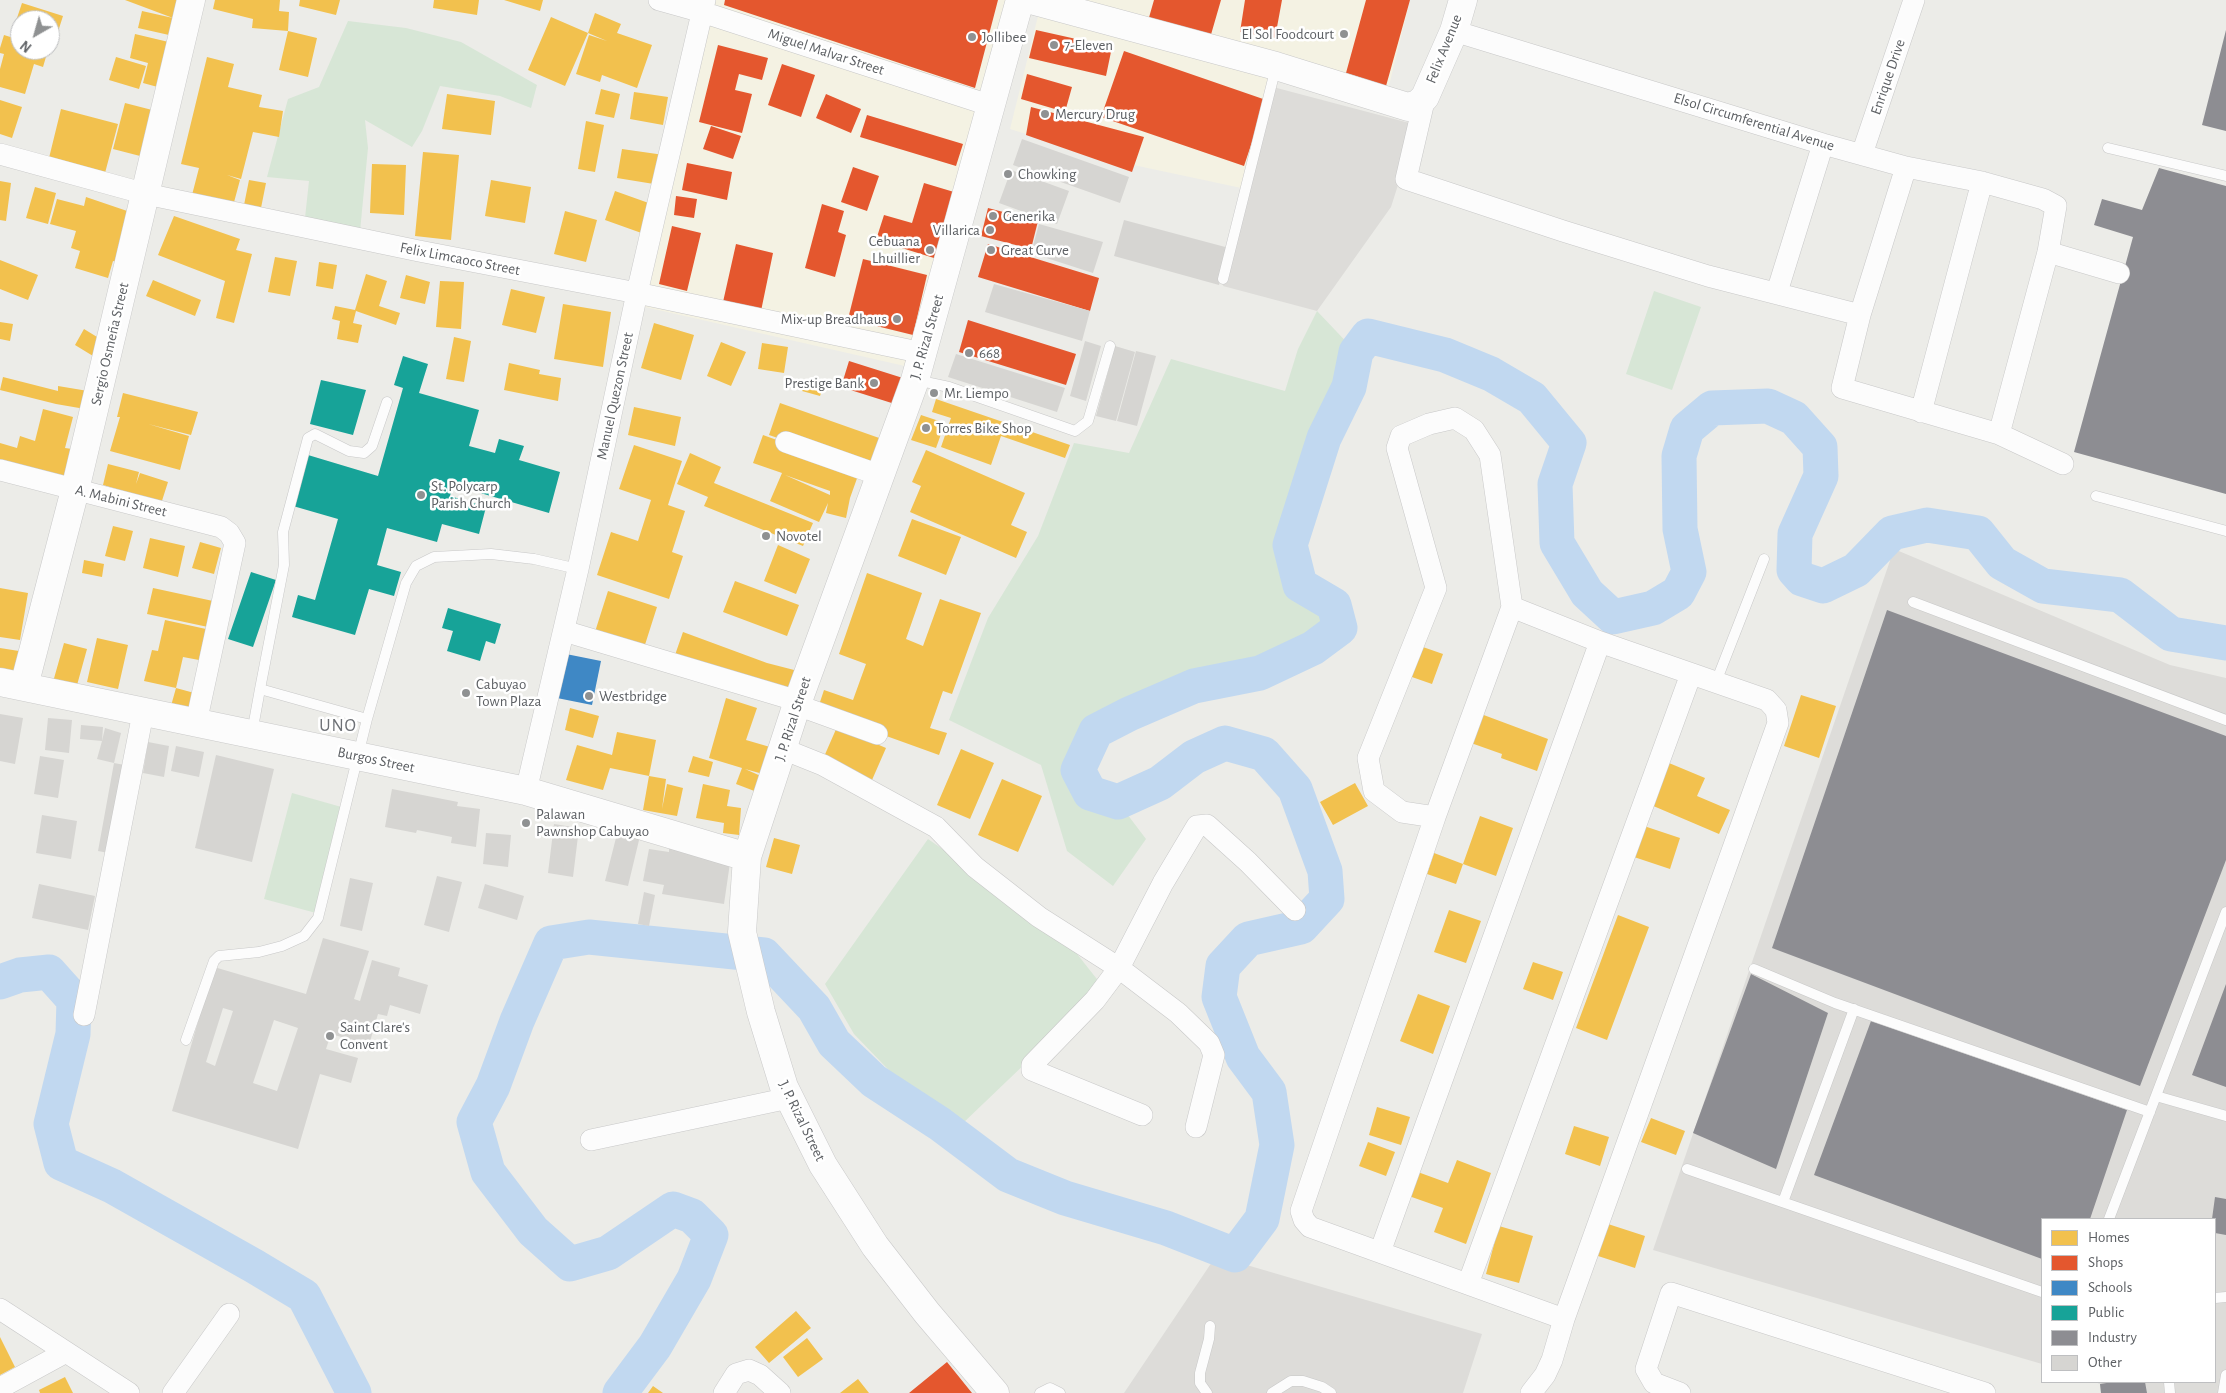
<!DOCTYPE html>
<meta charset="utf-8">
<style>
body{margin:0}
#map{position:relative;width:2226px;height:1393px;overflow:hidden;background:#ecece8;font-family:"Alegreya Sans",sans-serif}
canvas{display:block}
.legend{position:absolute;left:2041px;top:1218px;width:175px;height:165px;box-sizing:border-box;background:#fff;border:1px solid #bebfc1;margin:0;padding:6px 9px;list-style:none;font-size:15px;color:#5d6064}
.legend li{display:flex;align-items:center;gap:10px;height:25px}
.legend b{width:25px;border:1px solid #bebfc1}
.north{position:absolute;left:10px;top:10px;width:50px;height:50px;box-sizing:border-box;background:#fff;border:1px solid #bebfc1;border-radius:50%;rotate:218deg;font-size:14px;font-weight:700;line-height:20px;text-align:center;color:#5d6064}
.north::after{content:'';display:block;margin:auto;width:18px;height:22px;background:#8f9192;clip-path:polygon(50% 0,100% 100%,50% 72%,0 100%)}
</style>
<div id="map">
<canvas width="2226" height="1393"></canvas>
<ul class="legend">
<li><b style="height:14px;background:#f2c14e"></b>Homes</li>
<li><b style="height:14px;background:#e4572e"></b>Shops</li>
<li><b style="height:14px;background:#3f88c5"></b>Schools</li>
<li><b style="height:14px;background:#17a398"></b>Public</li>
<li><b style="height:14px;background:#8d8d92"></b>Industry</li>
<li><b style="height:14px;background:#d6d5d2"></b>Other</li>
</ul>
<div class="north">N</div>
</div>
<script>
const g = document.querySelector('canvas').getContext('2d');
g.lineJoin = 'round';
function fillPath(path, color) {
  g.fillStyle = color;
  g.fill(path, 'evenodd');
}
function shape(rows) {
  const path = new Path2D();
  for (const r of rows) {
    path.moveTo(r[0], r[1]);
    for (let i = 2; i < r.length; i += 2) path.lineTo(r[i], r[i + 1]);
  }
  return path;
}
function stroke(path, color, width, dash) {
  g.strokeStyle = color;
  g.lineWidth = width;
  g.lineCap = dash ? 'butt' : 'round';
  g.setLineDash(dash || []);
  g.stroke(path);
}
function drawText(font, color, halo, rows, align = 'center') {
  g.font = font + ' "Alegreya Sans",sans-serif';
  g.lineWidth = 5;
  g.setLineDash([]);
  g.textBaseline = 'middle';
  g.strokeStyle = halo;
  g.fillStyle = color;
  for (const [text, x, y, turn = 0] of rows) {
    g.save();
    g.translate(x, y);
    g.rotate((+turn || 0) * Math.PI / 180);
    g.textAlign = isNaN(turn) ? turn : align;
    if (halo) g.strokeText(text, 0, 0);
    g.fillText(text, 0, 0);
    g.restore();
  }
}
const commercial = shape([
 [709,0,1024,0,918,369,645,307],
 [1042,0,1410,0,1385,102,1277,69,1246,189,1110,160,1010,129]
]);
const industrial = shape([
 [1273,87,1417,125,1391,207,1317,311,1223,286],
 [1894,549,2170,665,2226,678,2226,1393,2101,1393,2100,1384,2095,1382,2215,1382,2215,1219,2042,1219,2042,1364,1653,1250],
 [1216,1256,1482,1334,1463,1393,1124,1393]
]);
const green = shape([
 [348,21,406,28,461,42,537,85,531,108,500,96,440,86,422,131,412,147,365,120,368,148,359,242,304,227,309,181,267,177,288,99,319,87],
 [1654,291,1701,307,1672,390,1626,374],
 [1317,311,1356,352,1349,387,1324,438,1291,545,1300,585,1334,605,1340,628,1313,648,1260,673,1194,686,1129,714,1096,731,1078,771,1090,793,1118,802,1146,839,1113,886,1067,851,1041,765,949,720,988,618,1038,536,1074,443,1129,453,1171,359,1285,391,1298,349],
 [292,793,345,808,316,913,264,899],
 [928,839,974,871,1070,945,1100,983,1100,992,961,1125,907,1089,854,1034,825,984]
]);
const homes = shape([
 [125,0,179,0,173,18],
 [215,0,280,0,279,11,289,12,288,31,317,38,308,77,279,70,288,31,252,28,253,19,213,9],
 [300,0,340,0,336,15,299,6],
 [434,0,479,0,477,15,433,8],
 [504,0,543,0,540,11],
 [22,3,63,16,55,41,50,39,50,20,20,20,20,29,14,27],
 [142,11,173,18,169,35,138,28],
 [595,13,621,24,617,33,652,45,637,88,602,75,600,82,576,74,589,35,607,41,588,33],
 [551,17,588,33,565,86,528,70],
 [135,34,177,44,165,89,143,83,148,63,130,58],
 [4,35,20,40,20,50,48,50,43,67,34,64,25,94,0,87,0,69,4,54,0,53,0,48],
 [116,57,146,66,139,89,109,80],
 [207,57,234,64,228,87,262,95,259,107,283,111,279,137,253,132,241,179,227,175,240,180,233,206,192,195,199,168,181,164],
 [601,89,620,94,614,118,595,114],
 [634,92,668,97,663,125,630,119],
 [447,94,495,101,491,135,442,129],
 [0,100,22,107,12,138,0,134],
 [125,103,156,111,144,157,113,149],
 [61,109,118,124,105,173,49,158],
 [586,121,604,125,595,172,578,169],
 [622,149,664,155,660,185,617,178],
 [423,152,459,155,451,240,415,236],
 [372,164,406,165,404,215,370,213],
 [249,180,266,183,260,213,243,210],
 [491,180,531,187,525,223,485,216],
 [0,181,11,183,6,221,0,220],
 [35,187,56,193,48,224,26,218],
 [615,191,657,206,647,235,605,220],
 [86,197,136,214,121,263,113,261,108,278,75,268,80,251,71,248,76,231,50,224,57,199,84,206],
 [565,211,597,220,586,262,554,254],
 [174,216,240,239,236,250,252,254,234,323,216,318,225,281,158,255],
 [275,257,297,261,290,296,268,292],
 [0,260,38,275,28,300,0,289],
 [319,262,337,265,333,289,316,286],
 [366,274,387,281,379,306,400,313,396,325,356,311,353,323,362,325,358,343,337,339,340,321,332,319,335,306,355,310],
 [406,275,430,282,425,304,400,298],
 [153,280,201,300,195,316,146,296],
 [440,281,464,282,461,329,436,327],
 [511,289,545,297,536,333,502,325],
 [563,304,611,312,603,367,554,359],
 [0,322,13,324,10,341,0,339],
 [654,323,694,335,681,380,641,368],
 [84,329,102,340,93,356,75,345],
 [454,337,471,341,464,382,446,379],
 [721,342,746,352,731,386,707,376],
 [762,343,788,347,784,373,758,369],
 [509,363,540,370,539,374,561,378,558,401,504,390],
 [3,377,58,391,58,386,88,391,85,409,56,404,0,390],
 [804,384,822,390,820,396,802,391],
 [123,393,198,412,191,435,148,424,189,436,180,470,110,451,120,417,117,417],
 [936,399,1070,445,1065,458,1001,436,991,465,941,447,951,418,932,412],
 [780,403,882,439,871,470,769,435],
 [634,407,681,417,675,446,628,435],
 [43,409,73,417,65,448,79,450,72,485,0,467,0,443,17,448,20,436,35,441],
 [921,415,945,423,936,448,911,440],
 [763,435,860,470,850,498,846,518,826,513,828,503,819,522,770,501,782,473,753,463],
 [785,475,830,491,830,495],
 [634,445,682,461,668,505,685,511,672,552,683,556,669,599,597,575,611,532,638,541,651,500,619,489],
 [926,450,1025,493,1011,525,1027,532,1016,558,910,512,921,486,912,482],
 [690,453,721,467,714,483,813,523,803,546,704,506,708,497,677,484],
 [108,464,139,472,136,484,140,473,168,482,160,507,133,494,103,485],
 [912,519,961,537,946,575,898,556],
 [113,526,133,531,125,561,105,556],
 [150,538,185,546,178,577,143,568],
 [200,542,221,548,214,574,192,568],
 [778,545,810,559,796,594,764,581],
 [84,560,104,564,102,577,82,573],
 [867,573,922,593,906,639,923,646,940,599,981,613,952,694,943,691,930,728,947,733,939,755,817,711,824,690,853,700,866,664,839,654],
 [735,581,799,605,787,636,723,612],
 [0,588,28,593,20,640,0,637],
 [153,588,213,601,208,627,147,614],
 [608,591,657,607,643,651,594,635],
 [165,620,206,629,199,660,183,657,176,688,198,694,192,719,169,713,176,688,144,681,152,650,158,651],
 [683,632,767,663,798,671,792,695,675,655],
 [97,638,128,645,118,689,87,682],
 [64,643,87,649,74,696,51,689],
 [1420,646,1443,654,1432,684,1409,676],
 [0,648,19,651,14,679,0,677],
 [1801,695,1836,706,1819,758,1784,746],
 [726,698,757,708,746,740,770,747,763,774,745,769,763,777,757,792,736,784,742,768,709,758],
 [570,708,599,716,593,738,565,730],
 [1481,714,1548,739,1537,771,1501,758,1502,754,1471,743],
 [837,727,886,748,872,780,823,759],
 [617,732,656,740,649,776,666,779,662,809,667,784,683,788,677,816,643,810,649,776,610,768,603,790,566,780,577,745,612,755],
 [961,749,994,763,970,819,937,805],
 [693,756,713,762,709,777,688,772],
 [1669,763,1705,778,1697,796,1730,810,1719,834,1651,805],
 [1002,779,1042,796,1018,852,978,835],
 [1355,783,1368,806,1333,825,1320,802],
 [703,784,730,790,727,806,741,808,739,835,723,833,724,823,696,818],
 [1480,816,1513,828,1496,876,1463,864],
 [1644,826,1680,838,1670,869,1634,857],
 [774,838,800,845,792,874,766,867],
 [1434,853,1463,864,1456,884,1427,874],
 [1449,910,1481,921,1466,963,1434,952],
 [1618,915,1649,927,1607,1040,1576,1028],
 [1533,962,1563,972,1553,1000,1523,989],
 [1418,994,1450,1006,1433,1054,1400,1041],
 [1377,1107,1410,1117,1401,1145,1369,1135],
 [1651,1118,1685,1131,1676,1155,1641,1142],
 [1574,1126,1609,1137,1600,1166,1565,1154],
 [1368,1142,1395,1152,1386,1176,1359,1166],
 [1457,1160,1491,1173,1466,1244,1434,1232,1443,1208,1406,1195,1415,1171,1448,1183],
 [1608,1224,1645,1236,1635,1268,1598,1256],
 [1499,1226,1533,1236,1519,1283,1486,1274],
 [796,1311,811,1328,769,1363,755,1347],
 [0,1337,15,1367,0,1375],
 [807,1338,823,1359,798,1377,783,1357],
 [65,1377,73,1393,40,1393,39,1390],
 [858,1379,869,1393,840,1393],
 [653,1386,663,1393,648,1393]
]);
const shops = shape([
 [725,0,998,0,975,88,724,5],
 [1154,0,1221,0,1210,38,1148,21],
 [1245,0,1282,0,1275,38,1240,32],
 [1366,0,1410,0,1386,86,1346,73],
 [1036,30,1112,47,1106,76,1029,58],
 [718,45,768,58,762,80,739,74,735,90,752,94,742,133,699,122],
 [1124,51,1266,100,1244,166,1101,117],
 [782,64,815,75,801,117,768,105],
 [1027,74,1072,87,1065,112,1021,99],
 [826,94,861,109,851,133,816,118],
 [1031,107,1144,137,1132,172,1026,135],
 [867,115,963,144,956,166,860,137],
 [711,126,741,136,733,159,703,149],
 [687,163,732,172,727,200,682,190],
 [853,167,879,176,867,211,841,202],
 [924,183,954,192,934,258,876,240,884,215,912,223],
 [676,196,697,199,694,218,674,215],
 [822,204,844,211,838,232,846,235,835,277,805,268],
 [988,208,1038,221,1031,249,981,236],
 [672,226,701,233,687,291,659,284],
 [736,244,773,253,761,311,723,302],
 [988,244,1099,278,1090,311,978,277],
 [863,259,927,275,913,335,848,319],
 [968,320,1076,354,1066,385,959,352],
 [849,361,906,379,898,405,841,387],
 [947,1362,972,1393,909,1393]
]);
const schools = shape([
 [566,654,601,661,592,705,557,698]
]);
const public = shape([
 [403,356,428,364,419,393,479,410,469,446,495,453,499,439,524,446,519,460,560,472,549,513,453,485,450,496,486,507,479,534,442,524,437,542,387,528,377,565,401,572,394,596,369,589,355,635,292,617,298,595,315,600,338,519,293,506,308,455,378,476,403,388,394,385],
 [321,380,366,390,353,435,310,424],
 [251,572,276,580,253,647,228,639],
 [448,608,501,624,495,644,486,641,480,661,447,651,453,631,442,628]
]);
const industry = shape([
 [2226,30,2226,131,2202,125],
 [2159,168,2226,186,2226,494,2074,452,2133,237,2094,225,2102,199,2142,210],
 [1887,610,2226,736,2226,860,2140,1086,1772,948],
 [1751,974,1828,1013,1776,1169,1693,1133],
 [2226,984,2226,1087,2192,1075],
 [1871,1021,2127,1110,2090,1219,2042,1219,2042,1259,1814,1175],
 [2215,1197,2226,1199,2226,1235,2215,1233,2215,1219,2212,1219],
 [2113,1382,2145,1382,2147,1393,2101,1393,2100,1384]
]);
const river = shape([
 [0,982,20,975,49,972,74,1000,73,1034,51,1124,61,1163,112,1186,254,1266,304,1296,354,1393],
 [620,1393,655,1346,694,1279,711,1235,692,1216,673,1209,608,1253,570,1264,533,1231,488,1172,474,1122,493,1086,517,1021,551,943,589,937,764,955,814,1008,834,1043,874,1081,940,1124,1008,1175,1065,1198,1166,1228,1235,1255,1262,1219,1277,1145,1269,1092,1243,1057,1219,997,1223,966,1248,939,1301,927,1327,899,1325,871,1295,789,1264,754,1225,743,1194,757,1160,783,1118,802,1090,793,1078,770,1096,731,1129,714,1194,686,1260,673,1313,648,1340,628,1334,605,1300,585,1290,545,1324,438,1349,387,1356,352,1368,336,1445,355,1491,374,1532,398,1569,443,1555,484,1557,543,1587,593,1613,617,1653,608,1678,593,1689,572,1680,529,1679,456,1687,429,1712,408,1768,406,1794,418,1820,447,1821,476,1795,534,1794,570,1802,579,1823,586,1856,570,1892,533,1927,525,1978,533,2002,563,2043,586,2120,595,2171,634,2226,643]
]);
const building = shape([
 [1022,139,1129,177,1120,203,1013,165],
 [1011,170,1069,191,1057,224,999,203],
 [1124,220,1229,248,1219,285,1114,256],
 [1039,224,1103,242,1093,273,1031,253],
 [994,284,1090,311,1082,341,985,312],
 [1085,341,1101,346,1086,401,1070,396],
 [1115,346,1135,352,1116,421,1096,416],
 [1136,351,1156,356,1137,426,1117,421],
 [956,354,1065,388,1057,412,948,377],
 [0,714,23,718,15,764,0,761],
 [48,718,72,720,69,753,45,750],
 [81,725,103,727,102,741,105,728,121,733,114,763,97,759,102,741,80,739],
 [148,742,169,746,164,777,143,773],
 [176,746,204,752,199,777,171,771],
 [216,755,274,769,252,862,195,848],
 [40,756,64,760,58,798,34,794],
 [114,763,130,766,114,854,98,851],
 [392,789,458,802,457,806,480,809,476,847,451,843,452,837,417,830,416,833,385,827],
 [42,815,77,821,71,859,36,853],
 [554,824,579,828,573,877,548,873],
 [618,830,640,836,628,886,605,881],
 [486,833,511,835,508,867,483,864],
 [669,847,731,856,724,904,662,894,664,885,643,881,649,849,669,852],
 [437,876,462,882,449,932,424,925],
 [350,878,373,883,362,931,340,926],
 [39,884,95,896,88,930,32,918],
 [485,884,524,896,517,920,478,908],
 [644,892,655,895,649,926,638,924],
 [323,938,369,951,354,999,360,1001,372,960,400,968,398,976,428,985,420,1014,390,1005,387,1016,378,1014,369,1045,331,1034,326,1049,358,1058,351,1083,320,1074,298,1149,172,1111,214,967,306,994],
 [223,1008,233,1011,215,1066,206,1062],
 [274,1020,298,1028,277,1091,253,1083]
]);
const lane = shape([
 [2108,148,2226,176],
 [1223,279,1276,67],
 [916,380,949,387,1075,431,1088,421,1110,346],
 [2096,496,2226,531],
 [1913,602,2226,720],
 [1716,682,1764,559],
 [260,689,284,565,283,532,308,438,315,434,349,451,364,453,372,446,387,402],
 [252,733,260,689,367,719],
 [1754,969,1835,1003,2150,1112],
 [186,1040,214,961,219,956,259,952,282,946,304,936,318,918,367,719,406,583,416,566,434,557,491,554,534,559,578,569],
 [2156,1096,2226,1116],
 [1687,1169,2042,1292],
 [1783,1202,1854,1009],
 [2109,1219,2226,912],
 [2215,1298,2226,1297],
 [2169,1382,2170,1393],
 [1040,1393,1050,1388,1060,1393],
 [1207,1393,1200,1383,1200,1373,1209,1339,1210,1326],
 [1272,1393,1291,1381,1303,1381,1322,1387,1331,1393],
 [2223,1393,2226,1375]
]);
const street = shape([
 [659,0,702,12,992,106],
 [1454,31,1823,144,1906,167,1982,182,2043,199,2056,206,2048,252,1999,434],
 [1425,97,1406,179,1563,231,1708,276,1860,315],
 [0,154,146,194,419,251,637,293,923,353],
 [1862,154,1914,0],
 [1906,167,1860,315,1842,388,1999,434,2063,464],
 [2048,252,2119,273],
 [1777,292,1823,144],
 [1921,412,1982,182],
 [786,442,882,476],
 [0,470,221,527,229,533,235,543,196,723],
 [564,631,798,701],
 [797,705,877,734],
 [783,749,823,765,936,827,975,867,1039,917,1119,968,1178,1013,1209,1043,1214,1055,1196,1127],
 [526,791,578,569,637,293,705,0],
 [1435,817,1402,812,1374,791,1368,758,1436,588,1397,448,1401,436,1429,424,1455,418,1474,430,1490,455,1512,607],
 [84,1015,143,713],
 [1142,1115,1032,1070,1032,1065,1095,1000,1119,968,1163,883,1197,826,1207,825,1248,862,1295,910],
 [591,1140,789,1098],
 [1380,1252,1600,642],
 [1468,1284,1691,674],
 [0,1309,129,1393],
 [0,1388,66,1352],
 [173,1393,229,1314],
 [724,1393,736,1374,749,1370,760,1375,780,1393],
 [1531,1393,1545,1375,1552,1360,1564,1319,1778,723,1776,710,1767,700,1600,642,1512,607,1435,817,1301,1211,1304,1220,1310,1227,1564,1319],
 [1680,1393,1654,1383,1646,1369,1671,1293,1985,1393]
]);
const secondary = shape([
 [1031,0,1276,66,1408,107,1418,104,1425,97,1454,31,1463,0],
 [0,682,526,791,747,857],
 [24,686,75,490,191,0],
 [995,1393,927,1313,875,1246,823,1165,784,1087,761,1012,742,932,747,857,798,701,915,380,1020,0]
]);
const markers = [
 [1344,34,5,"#8f9192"],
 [972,37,5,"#8f9192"],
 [1054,45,5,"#8f9192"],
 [1045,114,5,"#8f9192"],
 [1008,174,5,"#8f9192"],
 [993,216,5,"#8f9192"],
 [990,230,5,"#8f9192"],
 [930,250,5,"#8f9192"],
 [991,250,5,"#8f9192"],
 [897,319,5,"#8f9192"],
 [969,353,5,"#8f9192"],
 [874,383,5,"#8f9192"],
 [934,393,5,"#8f9192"],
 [926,428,5,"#8f9192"],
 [421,495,5,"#8f9192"],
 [766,536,5,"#8f9192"],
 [466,693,5,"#8f9192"],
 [589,696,5,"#8f9192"],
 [526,823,5,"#8f9192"],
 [330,1036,5,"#8f9192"]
];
const poiNames = [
 ["El Sol Foodcourt",1334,34,"right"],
 ["Jollibee",982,37],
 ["7-Eleven",1064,45],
 ["Mercury Drug",1055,114],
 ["Chowking",1018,174],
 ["Generika",1003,216],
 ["Villarica",980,230,"right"],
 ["Cebuana",920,241,"right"],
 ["Lhuillier",920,258,"right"],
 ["Great Curve",1001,250],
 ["Mix-up Breadhaus",887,319,"right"],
 ["668",979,353],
 ["Prestige Bank",864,383,"right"],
 ["Mr. Liempo",944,393],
 ["Torres Bike Shop",936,428],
 ["St. Polycarp",431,486],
 ["Parish Church",431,503],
 ["Novotel",776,536],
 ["Cabuyao",476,684],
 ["Town Plaza",476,701],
 ["Westbridge",599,696],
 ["Palawan",536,814],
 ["Pawnshop Cabuyao",536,831],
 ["Saint Clare's",340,1027],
 ["Convent",340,1044]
];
const streetNames = [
 ["Felix Avenue",1444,49,-68],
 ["Miguel Malvar Street",826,52,18],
 ["Enrique Drive",1888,77,-71],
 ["Elsol Circumferential Avenue",1754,122,17],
 ["Felix Limcaoco Street",460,259,11],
 ["J. P. Rizal Street",927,337,-74],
 ["Sergio Osmeña Street",110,344,-77],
 ["Manuel Quezon Street",615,396,-78],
 ["A. Mabini Street",121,501,14],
 ["J. P. Rizal Street",793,719,-72],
 ["Burgos Street",376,760,12],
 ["J. P. Rizal Street",802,1121,64]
];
const quarterNames = [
 ["UNO",338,726]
];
fillPath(commercial, '#f4f2e3');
fillPath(industrial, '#dddcd9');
fillPath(green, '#d7e6d6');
fillPath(homes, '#f2c14e');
fillPath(shops, '#e4572e');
fillPath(schools, '#3f88c5');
fillPath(public, '#17a398');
fillPath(industry, '#8d8d92');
stroke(river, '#c1d8f0', 35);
fillPath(building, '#d6d5d2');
stroke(lane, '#c8c8c8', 11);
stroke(street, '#c8c8c8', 22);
stroke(secondary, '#c9c9c9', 29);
stroke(lane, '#fcfcfc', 10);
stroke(street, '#fcfcfc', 21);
stroke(secondary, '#fcfcfc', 28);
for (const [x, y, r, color] of markers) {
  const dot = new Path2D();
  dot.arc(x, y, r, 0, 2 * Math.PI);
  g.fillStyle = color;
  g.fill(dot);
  stroke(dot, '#fff', 2);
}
drawText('15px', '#5d6064', '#fff', poiNames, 'left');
drawText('15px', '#5d6064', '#fff', streetNames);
g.letterSpacing = '1px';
drawText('18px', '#6e7176', '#fff', quarterNames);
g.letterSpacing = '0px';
</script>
